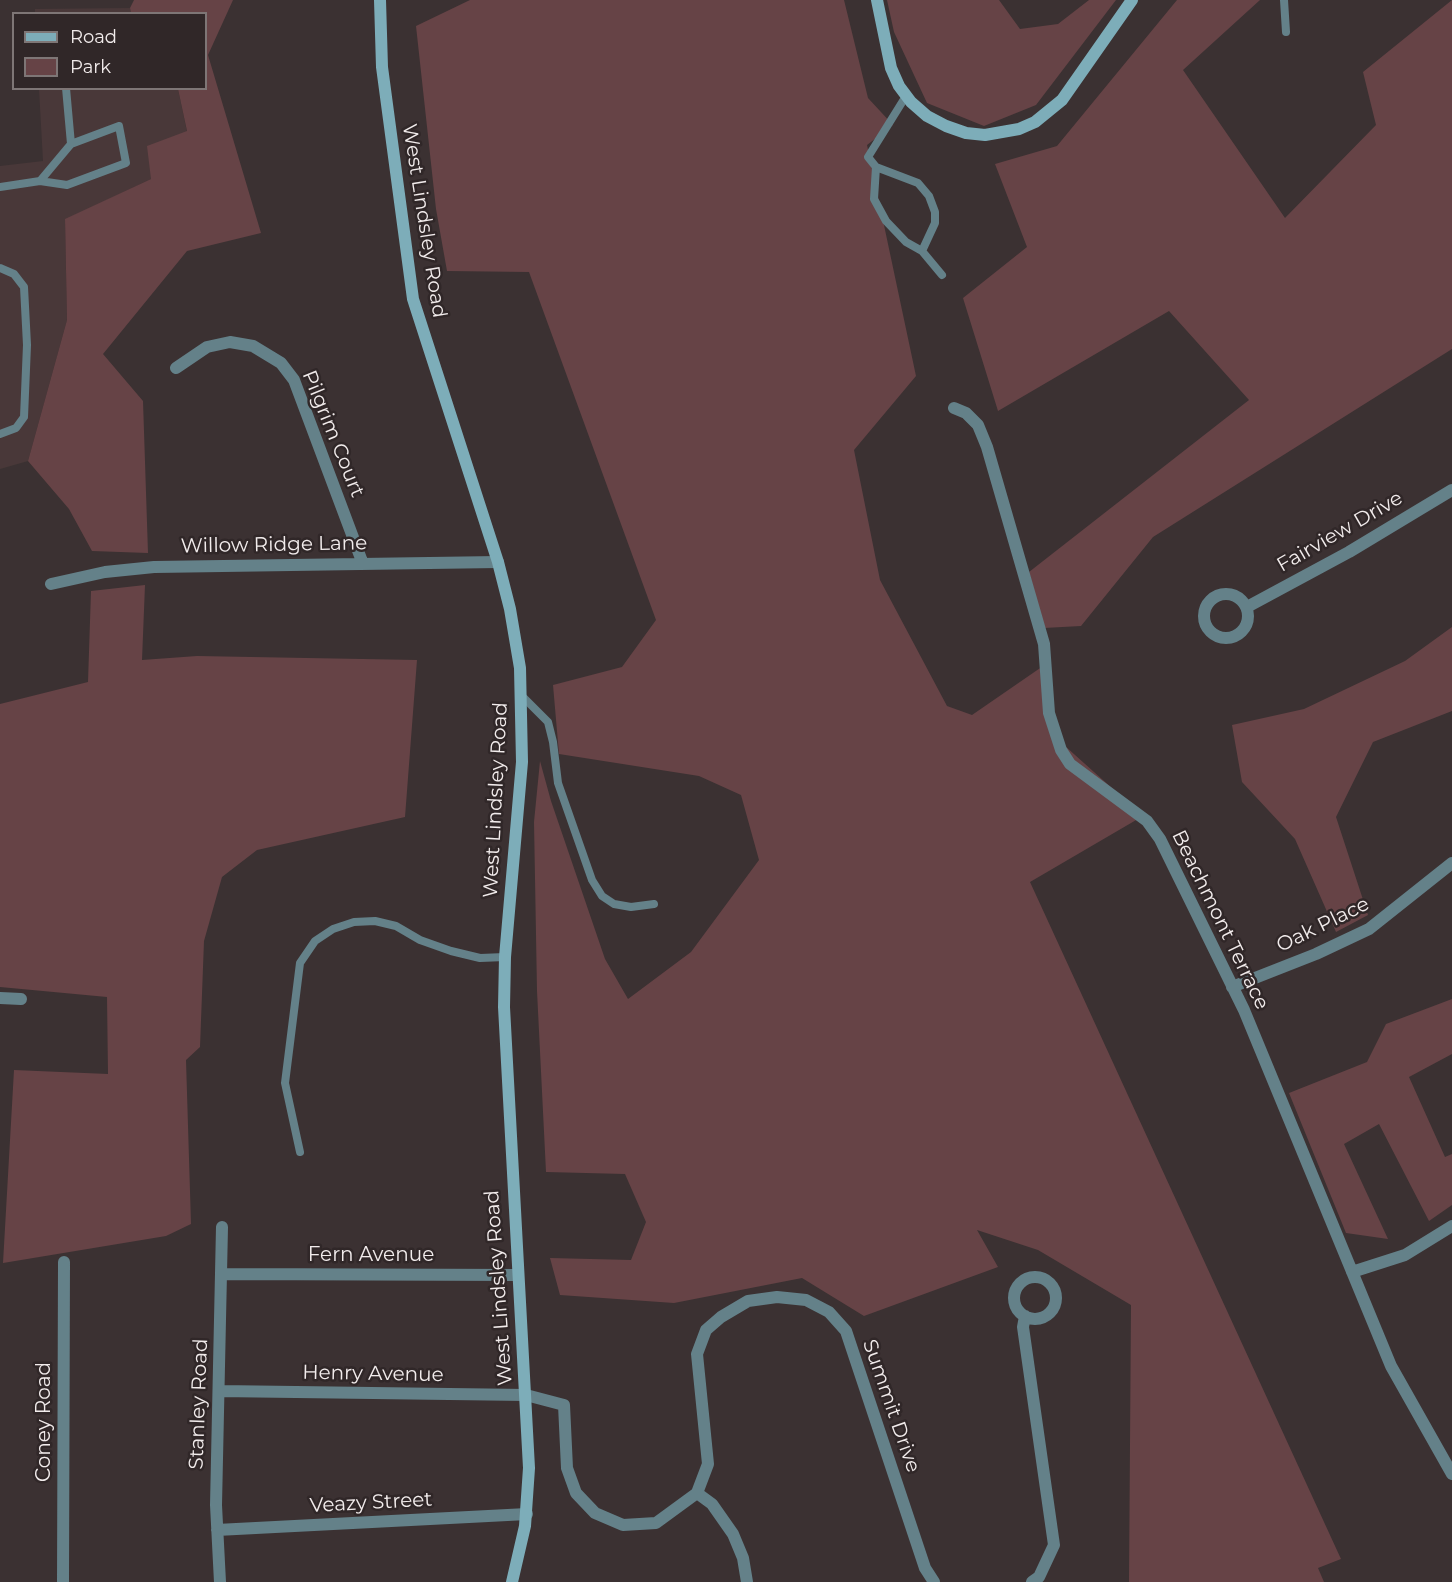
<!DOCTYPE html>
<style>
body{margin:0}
#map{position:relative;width:1452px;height:1582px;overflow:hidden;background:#3b3132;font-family:Montserrat,sans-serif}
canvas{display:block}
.legend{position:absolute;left:12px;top:12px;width:195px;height:78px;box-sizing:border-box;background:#302728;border:2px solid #7e7676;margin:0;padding:8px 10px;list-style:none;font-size:18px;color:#f2ecec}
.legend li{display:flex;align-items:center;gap:12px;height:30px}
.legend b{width:30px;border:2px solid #7e7676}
</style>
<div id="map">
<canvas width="1452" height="1582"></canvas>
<ul class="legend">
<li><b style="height:8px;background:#7dadb9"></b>Road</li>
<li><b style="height:16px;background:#664346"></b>Park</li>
</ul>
</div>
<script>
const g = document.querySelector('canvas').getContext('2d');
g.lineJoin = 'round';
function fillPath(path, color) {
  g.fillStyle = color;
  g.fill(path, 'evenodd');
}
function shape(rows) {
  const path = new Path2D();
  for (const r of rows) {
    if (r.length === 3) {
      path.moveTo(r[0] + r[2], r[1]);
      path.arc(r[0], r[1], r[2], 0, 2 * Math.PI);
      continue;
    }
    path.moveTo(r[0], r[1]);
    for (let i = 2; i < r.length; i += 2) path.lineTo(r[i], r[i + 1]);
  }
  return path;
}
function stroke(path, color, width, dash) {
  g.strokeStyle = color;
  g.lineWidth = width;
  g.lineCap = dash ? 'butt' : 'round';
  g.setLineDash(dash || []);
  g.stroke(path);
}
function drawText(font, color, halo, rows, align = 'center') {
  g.font = font + ' Montserrat,sans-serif';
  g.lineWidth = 5;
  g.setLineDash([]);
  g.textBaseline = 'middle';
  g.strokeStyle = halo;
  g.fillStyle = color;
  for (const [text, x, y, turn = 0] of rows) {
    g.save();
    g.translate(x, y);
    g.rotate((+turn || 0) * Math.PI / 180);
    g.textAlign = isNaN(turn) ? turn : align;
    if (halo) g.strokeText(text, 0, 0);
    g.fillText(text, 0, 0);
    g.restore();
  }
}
const built = shape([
 [130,8,131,13,35,14,35,9],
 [39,89,178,89,187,132,151,179,65,220,67,320,28,461,0,469,0,166,43,161]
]);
const green = shape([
 [134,0,233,0,208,55,261,233,187,251,103,354,143,401,148,553,92,551,69,509,28,461,67,320,65,219,151,179,147,146,187,131,178,89,206,88,206,14,131,13,130,8],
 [470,0,844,0,868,98,893,125,867,145,916,376,854,450,880,580,947,706,972,715,1046,664,1055,737,1143,816,1030,882,1341,1559,1318,1568,1324,1582,1129,1582,1131,1305,1038,1250,977,1230,998,1267,864,1316,802,1278,674,1303,560,1295,550,1258,631,1260,646,1222,625,1174,546,1172,537,991,534,822,540,761,551,801,605,959,628,999,691,952,759,860,741,795,699,776,559,754,553,685,622,667,656,620,529,272,447,271,436,209,416,26],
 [887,0,999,0,1020,29,1058,24,1089,0,1116,0,1036,105,984,126,927,103,894,32],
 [1177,0,1260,0,1183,70,1285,218,1376,125,1363,72,1452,0,1452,349,1153,537,1081,626,1044,628,1029,572,1249,400,1169,311,998,411,963,298,1027,247,995,164,1057,146],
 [145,585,142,660,197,656,417,660,405,817,257,850,222,877,204,941,200,1047,186,1060,191,1224,166,1236,3,1263,14,1070,108,1074,107,997,0,987,0,704,88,682,91,591],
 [1452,627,1452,711,1373,742,1336,817,1368,915,1336,932,1295,839,1242,782,1232,725,1304,709,1405,661],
 [1452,999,1452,1054,1409,1077,1445,1157,1452,1154,1452,1205,1429,1221,1379,1124,1344,1144,1388,1239,1346,1233,1289,1093,1367,1062,1386,1024]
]);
const lane = shape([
 [1284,0,1286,32],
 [906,96,868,157,876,167,918,183,929,196,935,212,935,223,922,251,942,275],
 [876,167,874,199,886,221,906,242,922,251],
 [40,181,67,185,126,163,119,126,71,144],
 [0,187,40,181,71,144,66,88],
 [0,268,14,274,24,287,27,345,24,417,16,428,0,434],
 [523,697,548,722,553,742,558,783,592,880,602,896,614,904,631,907,654,904],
 [300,1152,285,1083,300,963,315,941,333,929,354,922,375,921,396,926,420,940,451,951,480,958,505,957]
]);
const street = shape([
 [176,368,207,347,230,342,253,346,281,363,294,380,363,564],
 [954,408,966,413,978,425,987,447,1044,644,1049,713,1061,750,1070,764,1147,821,1160,839,1244,1010,1391,1366,1452,1474],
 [51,584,105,572,154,567,498,562],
 [1226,616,22],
 [1247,607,1349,552,1452,490],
 [1232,987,1316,954,1369,929,1452,863],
 [0,998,21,999],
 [1352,1272,1405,1255,1452,1226],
 [223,1274,518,1275],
 [1035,1298,21],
 [1025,1316,1023,1327,1054,1545,1039,1577,1032,1582],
 [219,1391,526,1395,564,1405,567,1468,576,1493,595,1513,623,1525,656,1523,697,1493,708,1464,697,1354,706,1330,721,1317,748,1301,777,1297,806,1300,829,1312,846,1331,925,1568,934,1582],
 [697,1493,712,1504,733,1534,743,1558,747,1582],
 [217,1530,527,1514],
 [63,1582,64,1262],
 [220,1582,216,1505,222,1227]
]);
const secondary = shape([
 [380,0,382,67,413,299,498,562,510,609,520,668,522,762,505,957,504,1007,529,1468,525,1526,512,1582],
 [877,0,891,68,899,86,911,102,927,116,946,126,966,133,985,135,1019,129,1035,122,1062,100,1132,0]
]);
const streetNames = [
 ["West Lindsley Road",424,221,81],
 ["Pilgrim Court",333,434,68],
 ["Fairview Drive",1340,532,-30],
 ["Willow Ridge Lane",274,545,-1],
 ["West Lindsley Road",496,800,-87],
 ["Beachmont Terrace",1220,920,64],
 ["Oak Place",1323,925,-26],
 ["Fern Avenue",371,1255],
 ["West Lindsley Road",499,1288,-94],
 ["Henry Avenue",373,1374,1],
 ["Stanley Road",199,1404,-88],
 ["Summit Drive",891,1406,71],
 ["Coney Road",44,1422,-90],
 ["Veazy Street",371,1503,-3]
];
fillPath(built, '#493839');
fillPath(green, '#664346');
stroke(lane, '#648189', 8);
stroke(street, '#648189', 12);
stroke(secondary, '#7dadb9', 12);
drawText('20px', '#f2ecec', '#302728', streetNames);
</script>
